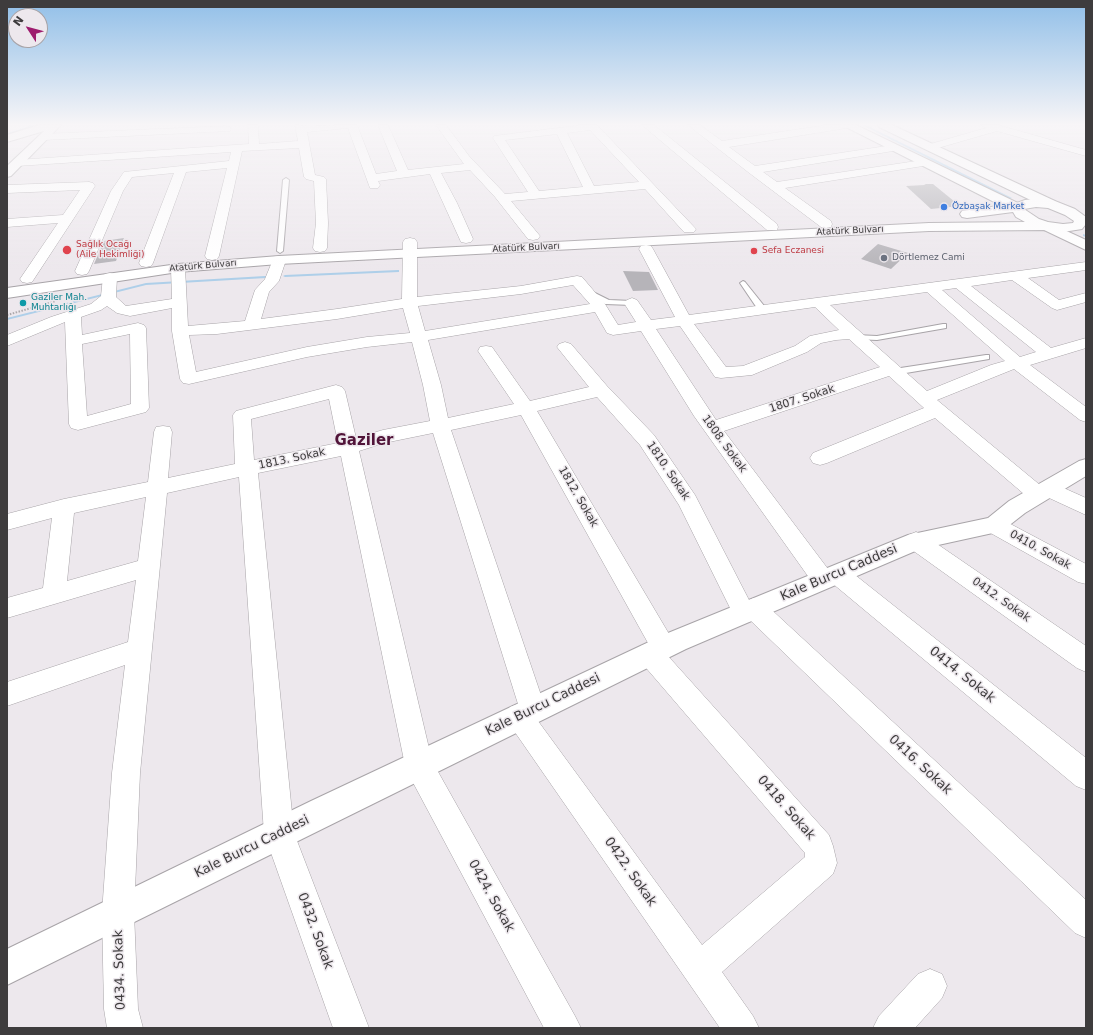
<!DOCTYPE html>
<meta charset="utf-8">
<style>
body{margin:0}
#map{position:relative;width:1093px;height:1035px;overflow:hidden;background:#ede8ed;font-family:"DejaVu Sans",sans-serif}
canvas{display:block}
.frame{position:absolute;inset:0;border:8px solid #3e3c3d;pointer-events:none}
.north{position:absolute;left:8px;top:8px;width:40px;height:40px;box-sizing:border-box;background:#ede8ed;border:1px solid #a7a3a7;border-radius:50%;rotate:306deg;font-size:11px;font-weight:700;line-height:16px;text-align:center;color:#3e3c3d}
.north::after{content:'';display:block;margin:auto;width:14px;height:18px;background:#9e1c6e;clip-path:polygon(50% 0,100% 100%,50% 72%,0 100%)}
</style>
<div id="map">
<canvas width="1093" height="1035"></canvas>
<div class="frame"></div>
<div class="north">N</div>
</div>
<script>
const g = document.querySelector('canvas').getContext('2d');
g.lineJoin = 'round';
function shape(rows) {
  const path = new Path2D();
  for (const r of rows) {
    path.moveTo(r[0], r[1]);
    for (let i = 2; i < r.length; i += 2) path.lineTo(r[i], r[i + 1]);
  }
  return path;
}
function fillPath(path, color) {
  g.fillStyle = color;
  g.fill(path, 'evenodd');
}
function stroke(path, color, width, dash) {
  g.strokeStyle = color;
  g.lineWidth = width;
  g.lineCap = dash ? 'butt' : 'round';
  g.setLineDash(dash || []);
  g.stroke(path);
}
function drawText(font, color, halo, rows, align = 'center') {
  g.font = font + ' "DejaVu Sans",sans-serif';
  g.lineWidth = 3;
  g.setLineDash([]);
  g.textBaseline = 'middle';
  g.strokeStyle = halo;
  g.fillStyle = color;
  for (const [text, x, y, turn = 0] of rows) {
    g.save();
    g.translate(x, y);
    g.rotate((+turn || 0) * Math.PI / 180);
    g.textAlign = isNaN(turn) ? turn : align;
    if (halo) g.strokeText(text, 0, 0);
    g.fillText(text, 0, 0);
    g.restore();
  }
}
const stream = shape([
 [31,125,35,125,26,130,7,135,7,133,24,128,31,125],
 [862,125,866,125,1012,198,1009,199,862,125],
 [1083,234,1086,235,1086,237,1083,236,1083,234],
 [398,270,399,270,399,272,285,277,283,276,285,275,398,270],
 [265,276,267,277,266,278,146,285,7,320,7,318,146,283,265,276]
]);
const building = shape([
 [926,184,933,184,960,206,931,209,906,186,924,185],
 [124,238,116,261,94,264,104,241],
 [878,244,908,253,891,269,861,259],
 [623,271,649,272,658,290,633,291]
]);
const path = shape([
 [7,315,56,301]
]);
const service = shape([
 [286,178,289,180,283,251,280,253,277,251,283,180,286,178],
 [743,281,745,282,765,307,765,311,759,311,740,283,743,281],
 [589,290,609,300,632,301,636,303,632,305,605,304,587,293,585,292,589,290],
 [943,324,946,324,946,328,877,340,855,339,851,337,855,335,877,336,943,324],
 [986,355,989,355,989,359,894,375,890,372,894,369,986,355]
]);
const minor = shape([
 [248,125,258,125,259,144,298,141,295,125,305,126,357,125,376,174,397,171,378,125,388,125,408,170,464,164,436,125,446,125,469,156,505,194,528,192,493,138,494,136,582,125,597,125,696,229,694,232,684,232,645,189,511,201,540,236,538,239,533,240,528,239,495,197,470,170,441,173,457,203,473,239,471,242,466,243,461,242,430,174,378,181,380,185,378,188,370,188,348,128,307,132,315,175,324,177,326,179,328,223,327,248,325,251,320,252,315,251,313,248,316,223,314,181,306,179,304,177,299,148,242,151,219,256,217,259,212,260,207,259,205,256,227,168,186,172,153,263,151,266,146,267,141,266,139,263,174,173,132,177,123,191,89,271,87,274,82,275,77,274,75,271,111,191,124,172,229,161,231,152,17,166,11,163,17,160,249,144,248,125],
 [590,130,639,182,594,186,567,133,590,130],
 [557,134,583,187,539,191,505,140,557,134],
 [642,125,654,125,777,224,778,227,777,230,767,230,642,125],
 [688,125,700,125,722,141,826,125,852,125,847,128,729,147,755,166,893,145,898,148,893,151,763,172,777,182,923,160,929,163,923,166,785,188,831,221,832,224,831,227,826,228,821,227,748,172,688,125],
 [981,125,998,125,1086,150,1086,156,997,131,931,150,926,147,927,145,986,128,981,125],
 [226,126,230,127,231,129,230,131,43,140,38,137,43,134,226,126],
 [89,182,93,183,95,186,34,279,32,282,27,283,22,282,20,279,58,223,7,227,7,219,63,215,80,190,7,193,7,185,89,182],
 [410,238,415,239,417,242,417,297,521,286,577,276,582,277,605,304,618,325,636,322,624,303,627,300,632,298,637,300,651,320,675,317,639,249,641,246,646,245,651,246,653,249,689,315,1086,262,1086,270,1028,278,1059,300,1086,293,1086,302,1057,310,1052,308,1012,280,971,286,1051,348,1086,338,1086,348,1030,365,1086,407,1086,422,1080,420,1014,369,937,400,1040,485,1048,481,1086,498,1086,515,1047,497,1045,500,1038,503,1031,500,935,418,827,463,820,465,813,463,810,458,813,453,924,408,889,376,724,431,828,569,837,565,845,567,1086,758,1086,790,1076,786,832,583,831,586,823,589,815,586,694,416,641,331,613,335,607,333,595,312,428,340,441,385,448,418,514,404,478,351,480,347,486,346,492,347,530,401,589,387,557,347,559,344,565,342,571,344,607,386,654,435,695,495,749,600,754,598,762,601,1086,900,1086,938,1075,933,751,621,744,623,736,620,679,505,640,445,597,397,537,411,672,639,675,647,672,655,668,656,829,835,833,846,837,863,833,874,722,972,753,1016,759,1028,720,1028,510,725,506,716,510,707,518,704,433,433,384,443,359,451,432,761,575,1016,581,1028,544,1028,409,775,405,765,341,456,258,473,294,833,369,1028,333,1028,264,833,239,477,167,493,140,773,134,913,138,1009,143,1028,107,1028,104,1009,102,913,112,773,125,665,7,706,7,682,128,642,136,580,7,618,7,598,43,588,52,518,7,530,7,514,64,499,148,482,154,432,156,427,163,426,170,427,172,432,168,478,235,464,233,415,236,411,336,385,342,387,345,391,356,438,383,430,430,421,423,385,412,342,367,347,307,357,189,384,183,383,180,379,172,331,172,308,130,316,117,313,107,306,101,310,81,317,82,335,138,323,144,325,146,328,149,408,146,412,78,430,71,428,69,424,65,322,7,346,7,335,51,317,91,304,101,296,103,277,105,274,110,273,115,274,117,277,116,297,126,306,172,299,171,268,173,265,178,264,183,265,185,268,188,326,245,321,255,290,265,279,274,257,279,256,284,257,286,260,279,281,269,292,261,319,337,309,402,299,403,242,405,239,410,238],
 [573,285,590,304,425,331,418,306,521,294,573,285],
 [956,288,1036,352,1020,357,942,290,956,288],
 [927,292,1005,361,991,365,927,391,830,305,927,292],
 [815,307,839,330,810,336,795,346,743,366,726,367,694,324,815,307],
 [403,308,410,333,367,337,307,347,196,372,189,335,217,334,337,319,403,308],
 [680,326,715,377,721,378,752,375,807,352,821,343,836,340,849,339,880,367,716,420,656,329,680,326],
 [130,334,131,404,87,416,82,344,130,334],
 [329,399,338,443,254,460,251,419,329,399],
 [521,415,648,643,641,646,638,654,641,662,805,853,805,857,702,945,538,721,542,719,546,710,451,430,521,415],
 [146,497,138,561,67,581,74,513,146,497],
 [994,517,1001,519,1086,564,1086,584,1078,582,987,531,983,525,987,519,994,517],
 [916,532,924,535,1086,646,1086,672,1077,668,908,547,905,541,908,535,916,532],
 [930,969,942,974,947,986,942,998,915,1028,873,1028,879,1016,918,974,930,969]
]);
const tertiary = shape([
 [39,125,61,125,11,176,7,177,7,166,44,131,7,142,7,135,39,125],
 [842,125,856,125,1022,205,1024,208,1022,211,1012,211,842,125],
 [878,125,892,125,1055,201,1056,204,1055,207,1045,207,879,127,878,125],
 [1047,222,1086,240,1086,250,1042,229,1040,226,1042,223,1047,222],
 [1086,459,1086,476,1025,513,1002,531,920,549,686,649,7,985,7,949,311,801,668,633,908,535,988,518,1009,501,1079,461,1086,459]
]);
const secondary = shape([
 [1036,199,1055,201,1075,209,1086,217,1086,224,1082,229,1063,232,1047,230,929,231,279,264,178,272,7,298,7,288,178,264,279,256,929,223,1025,222,1016,217,1013,212,967,218,962,217,960,214,962,211,967,210,1014,204,1025,200,1036,199],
 [1036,207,1048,208,1065,215,1074,221,1073,223,1063,224,1048,222,1039,219,1024,209,1036,207]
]);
const markers = [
 [944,207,4,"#3f7fe0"],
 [67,250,5,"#e0444e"],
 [754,251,4,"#e0444e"],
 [884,258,4,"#6b7280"],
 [23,303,4,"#0f9aa8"]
];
const farShopnames = [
 ["Özbaşak Market",952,207]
];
const farStreetnames = [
 ["Atatürk Bulvarı",850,231,-3],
 ["Atatürk Bulvarı",526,248,-3],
 ["Atatürk Bulvarı",203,266,-5]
];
const farHealthnames = [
 ["Sağlık Ocağı",76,245],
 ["(Aile Hekimliği)",76,255],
 ["Sefa Eczanesi",762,251]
];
const farWorshipnames = [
 ["Dörtlemez Cami",892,258]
];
const farCulturenames = [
 ["Gaziler Mah.",31,298],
 ["Muhtarlığı",31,308]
];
const streetNames = [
 ["1807. Sokak",802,399,-18],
 ["1808. Sokak",724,444,54],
 ["1813. Sokak",292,459,-12],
 ["1810. Sokak",668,471,56],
 ["1812. Sokak",578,497,60],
 ["0410. Sokak",1040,550,29],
 ["0412. Sokak",1001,600,35]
];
const nearStreetnames = [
 ["Kale Burcu Caddesi",839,573,-23],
 ["0414. Sokak",962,675,39],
 ["Kale Burcu Caddesi",543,705,-26],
 ["0416. Sokak",920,765,43],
 ["0418. Sokak",786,808,49],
 ["Kale Burcu Caddesi",252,847,-26],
 ["0422. Sokak",630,872,55],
 ["0424. Sokak",491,896,61],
 ["0432. Sokak",315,931,70],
 ["0434. Sokak",120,970,-92]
];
const districtNames = [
 ["Gaziler",364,441]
];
fillPath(stream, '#aecfe9');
fillPath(building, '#b6b4b9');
stroke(service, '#a8a4a8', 2);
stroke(minor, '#a8a4a8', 1);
stroke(tertiary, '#a8a4a8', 2);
stroke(secondary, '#a8a4a8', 2);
stroke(path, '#aca9ac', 2, [1.5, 1.5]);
fillPath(service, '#fff');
fillPath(minor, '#fff');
fillPath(tertiary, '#fff');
fillPath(secondary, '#fff');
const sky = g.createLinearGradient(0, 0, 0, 270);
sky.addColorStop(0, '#91bfe8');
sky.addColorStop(0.46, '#f7f5f7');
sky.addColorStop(1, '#f7f5f700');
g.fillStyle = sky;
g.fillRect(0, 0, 1093, 270);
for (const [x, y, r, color] of markers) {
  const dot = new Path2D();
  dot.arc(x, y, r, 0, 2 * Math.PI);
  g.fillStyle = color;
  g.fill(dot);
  stroke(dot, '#ede8ed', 1.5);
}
drawText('9px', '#366cbe', '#ede8ed', farShopnames, 'left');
drawText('9px', '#3e3c3d', '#ede8ed', farStreetnames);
drawText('9px', '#be3a42', '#ede8ed', farHealthnames, 'left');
drawText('9px', '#5b616d', '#ede8ed', farWorshipnames, 'left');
drawText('9px', '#0d838f', '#ede8ed', farCulturenames, 'left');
drawText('11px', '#3e3c3d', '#ede8ed', streetNames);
drawText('13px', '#3e3c3d', '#ede8ed', nearStreetnames);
drawText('bold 15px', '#511439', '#ede8ed', districtNames);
</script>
